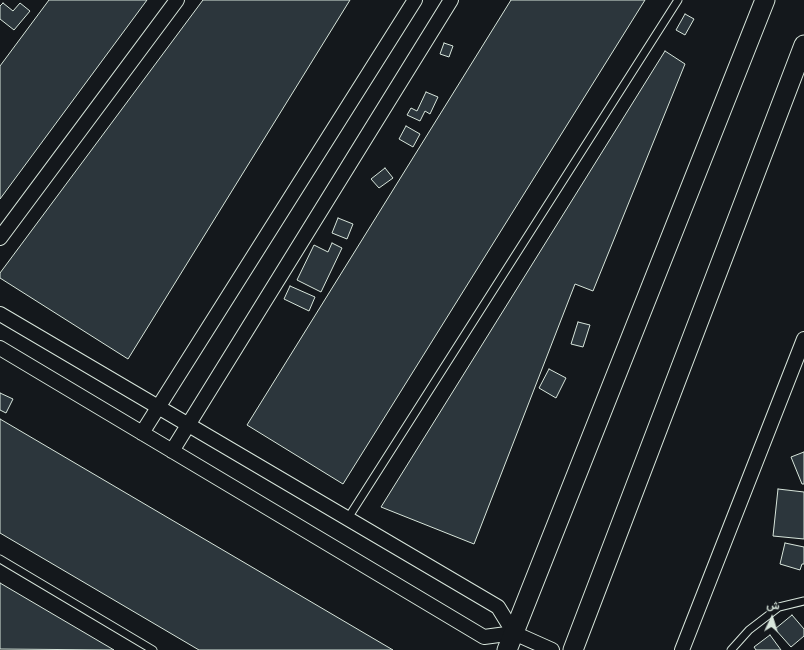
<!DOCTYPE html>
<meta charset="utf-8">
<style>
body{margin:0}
#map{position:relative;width:804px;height:650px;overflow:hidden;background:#14181c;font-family:Signika,Vazirmatn,sans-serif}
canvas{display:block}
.north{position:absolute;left:752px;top:598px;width:40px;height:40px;-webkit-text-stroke:3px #14181c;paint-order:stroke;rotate:4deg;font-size:11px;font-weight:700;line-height:16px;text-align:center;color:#d8e6dc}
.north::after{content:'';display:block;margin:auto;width:14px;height:18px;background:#d8e6dc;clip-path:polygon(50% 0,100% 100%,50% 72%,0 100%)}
</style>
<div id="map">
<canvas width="804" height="650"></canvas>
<div class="north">ش</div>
</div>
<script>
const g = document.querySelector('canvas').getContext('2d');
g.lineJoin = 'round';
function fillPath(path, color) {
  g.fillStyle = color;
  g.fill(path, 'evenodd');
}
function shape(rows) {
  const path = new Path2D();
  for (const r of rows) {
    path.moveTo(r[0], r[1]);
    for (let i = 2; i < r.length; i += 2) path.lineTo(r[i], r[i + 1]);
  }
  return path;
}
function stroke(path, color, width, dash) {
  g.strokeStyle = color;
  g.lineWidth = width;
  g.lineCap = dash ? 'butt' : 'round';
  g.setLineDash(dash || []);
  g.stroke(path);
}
const building = shape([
 [49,0,147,0,0,199,0,66,49,0],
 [203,0,350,0,128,359,0,278,0,273,203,0],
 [511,0,645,0,343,484,247,425,511,0],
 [3,3,13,11,20,3,30,11,14,30,0,19,0,6,3,3],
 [685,14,694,19,685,35,676,30,685,14],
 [444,43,453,46,449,57,440,54,444,43],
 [665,51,685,64,593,291,575,284,474,544,381,507,665,51],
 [426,92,438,97,430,114,425,111,420,121,407,115,411,108,417,111,426,92],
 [406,126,420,134,413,147,399,139,406,126],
 [385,168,393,178,379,188,371,179,385,168],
 [338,218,353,224,347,239,332,233,338,218],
 [332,243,342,248,321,292,297,280,314,245,328,252,332,243],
 [290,286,315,297,309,311,284,299,290,286],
 [578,322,590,325,583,347,571,344,578,322],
 [549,369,566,378,556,398,539,388,549,369],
 [0,393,13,399,6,413,0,410,0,393],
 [0,419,393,650,199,650,0,533,0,419],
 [804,452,804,484,802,484,791,457,804,452],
 [778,489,804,492,804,539,773,536,778,489],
 [785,543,804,547,804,564,802,564,800,570,780,564,785,543],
 [0,583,114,650,0,649,0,583],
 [792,615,804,629,804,636,791,647,775,629,792,615],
 [770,635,781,650,756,650,754,647,770,635]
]);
const service = shape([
 [348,518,678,0],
 [0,559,153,650],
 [731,650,749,630,779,607,804,601]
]);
const minor = shape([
 [0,238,177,0],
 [0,314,498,607,514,633],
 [0,348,484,637,514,633,552,650],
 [142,433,415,0],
 [172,451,451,0],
 [682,650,804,339]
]);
const secondary = shape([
 [507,650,765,0],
 [573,650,804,45]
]);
fillPath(building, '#2c363c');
stroke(building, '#d8e6dc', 1);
stroke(service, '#d8e6dc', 9);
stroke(minor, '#d8e6dc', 16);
stroke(secondary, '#d8e6dc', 21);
stroke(service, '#14181c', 7);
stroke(minor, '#14181c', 14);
stroke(secondary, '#14181c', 19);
</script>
